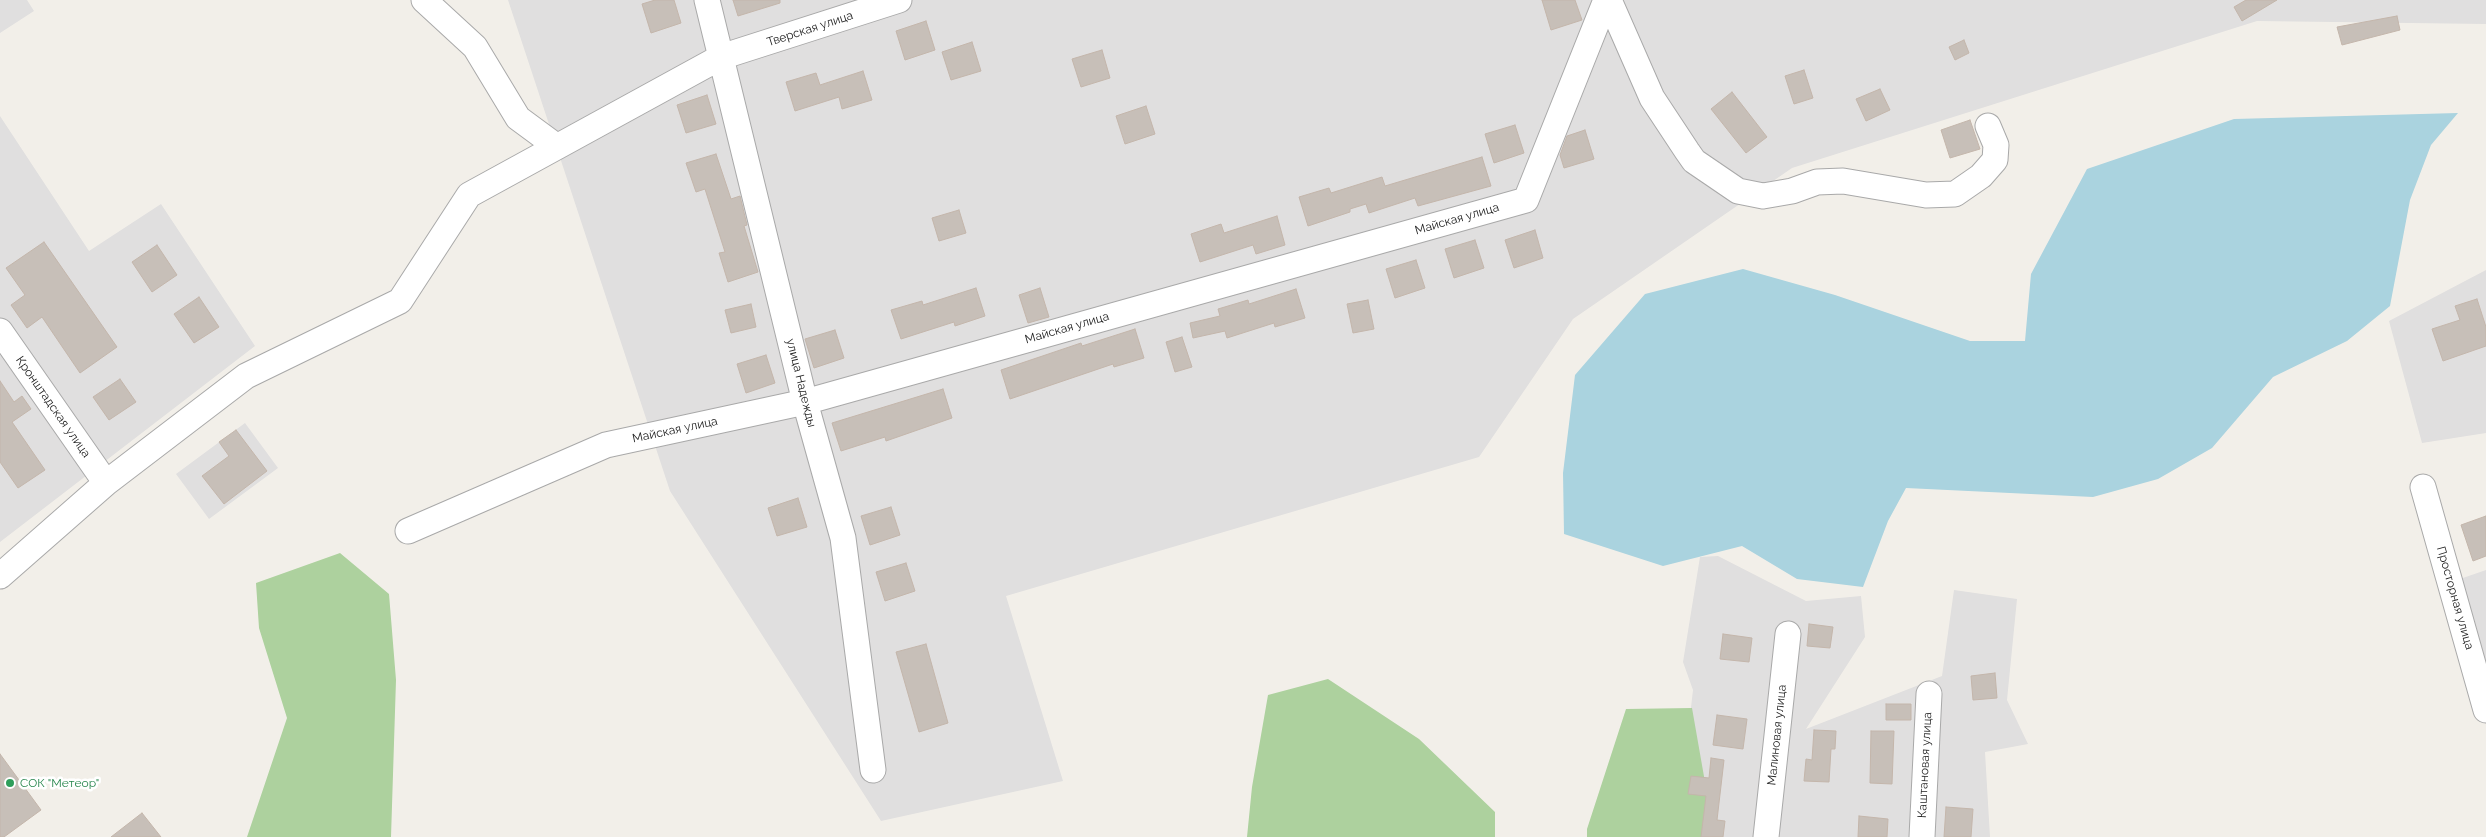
<!DOCTYPE html>
<meta charset="utf-8">
<style>
body{margin:0}
canvas{display:block;background:#f2efe9}
</style>
<canvas width="2486" height="837"></canvas>
<script>
const g = document.querySelector('canvas').getContext('2d');
g.lineJoin = 'round';
function fillPath(path, color) {
  g.fillStyle = color;
  g.fill(path, 'evenodd');
}
function shape(rows) {
  const path = new Path2D();
  for (const r of rows) {
    path.moveTo(r[0], r[1]);
    for (let i = 2; i < r.length; i += 2) path.lineTo(r[i], r[i + 1]);
  }
  return path;
}
function stroke(path, color, width, dash) {
  g.strokeStyle = color;
  g.lineWidth = width;
  g.lineCap = dash ? 'butt' : 'round';
  g.setLineDash(dash || []);
  g.stroke(path);
}
function drawText(font, color, halo, rows, align = 'center') {
  g.font = font + ' Raleway,sans-serif';
  g.lineWidth = 5;
  g.setLineDash([]);
  g.textBaseline = 'middle';
  g.strokeStyle = halo;
  g.fillStyle = color;
  for (const [text, x, y, turn = 0] of rows) {
    g.save();
    g.translate(x, y);
    g.rotate((+turn || 0) * Math.PI / 180);
    g.textAlign = isNaN(turn) ? turn : align;
    if (halo) g.strokeText(text, 0, 0);
    g.fillText(text, 0, 0);
    g.restore();
  }
}
const residential = shape([
 [0,0,27,0,34,11,0,33],
 [508,0,2486,0,2486,24,2257,21,1792,168,1573,319,1479,457,1006,596,1063,781,881,821,670,491],
 [0,116,89,251,161,204,255,346,0,542],
 [2486,270,2486,433,2422,443,2389,321],
 [245,423,278,468,209,519,176,474],
 [1718,556,1806,601,1861,596,1865,637,1806,729,1942,676,1954,590,2017,599,2007,700,2028,744,1985,752,1990,837,1676,837,1693,690,1683,662,1700,557],
 [2486,570,2486,668,2460,579]
]);
const forest = shape([
 [340,553,389,594,396,680,391,837,247,837,287,718,259,628,256,583],
 [1328,679,1419,739,1495,812,1495,837,1247,837,1252,787,1268,695],
 [1692,708,1709,805,1706,837,1587,837,1587,829,1626,709]
]);
const water = shape([
 [2458,113,2431,145,2410,200,2390,306,2347,341,2273,377,2212,448,2158,479,2093,497,1906,488,1888,521,1863,587,1797,579,1742,546,1663,566,1564,534,1563,473,1575,375,1645,294,1743,269,1835,295,1970,341,2025,341,2031,274,2087,169,2234,119]
]);
const building = shape([
 [655,0,674,0,681,23,651,33,642,4,655,0],
 [733,0,780,0,780,3,738,16,733,0],
 [1542,0,1575,0,1582,20,1551,30,1542,0],
 [2246,0,2277,0,2242,21,2234,7,2246,0],
 [2397,16,2400,30,2342,45,2337,27,2397,16],
 [926,21,935,50,905,60,896,31,926,21],
 [1964,40,1969,53,1955,60,1949,47,1964,40],
 [972,42,981,71,951,80,942,52,972,42],
 [1102,50,1110,78,1081,87,1072,59,1102,50],
 [1804,70,1813,98,1794,104,1785,76,1804,70],
 [863,71,872,100,842,109,839,97,795,111,786,82,816,73,820,85,863,71],
 [1880,89,1890,110,1866,121,1856,99,1880,89],
 [1732,92,1767,137,1746,153,1711,109,1732,92],
 [707,95,716,124,686,133,677,105,707,95],
 [1146,106,1155,134,1125,144,1116,116,1146,106],
 [1970,120,1980,149,1950,158,1941,130,1970,120],
 [1515,125,1524,153,1494,163,1485,134,1515,125],
 [1585,130,1594,159,1564,168,1560,155,1567,136,1585,130],
 [716,154,731,199,740,196,747,225,744,226,758,272,728,282,719,253,725,252,705,189,696,192,686,163,716,154],
 [1482,157,1491,186,1418,206,1415,198,1369,213,1366,204,1350,209,1350,212,1308,226,1299,197,1329,188,1331,193,1382,177,1385,186,1482,157],
 [959,210,966,233,939,241,932,218,959,210],
 [1277,216,1285,245,1256,254,1253,245,1200,262,1191,234,1221,224,1224,233,1277,216],
 [1535,230,1543,258,1514,268,1505,240,1535,230],
 [1475,240,1484,268,1454,278,1445,249,1475,240],
 [44,242,117,347,80,373,42,317,27,328,11,305,25,295,6,268,44,242],
 [157,245,177,275,152,292,132,262,157,245],
 [1416,260,1425,288,1395,298,1386,269,1416,260],
 [976,288,985,316,955,326,954,322,901,339,891,310,922,301,923,305,976,288],
 [1040,288,1049,317,1028,323,1019,295,1040,288],
 [1296,289,1305,318,1275,327,1274,323,1227,338,1225,331,1193,338,1190,323,1220,316,1218,309,1248,300,1249,304,1296,289],
 [199,297,219,327,194,343,174,314,199,297],
 [2477,299,2486,327,2486,346,2443,361,2432,329,2460,320,2455,306,2477,299],
 [1368,300,1374,329,1353,333,1347,304,1368,300],
 [751,304,756,327,731,333,725,310,751,304],
 [1135,329,1144,358,1114,367,1113,364,1010,399,1001,370,1081,343,1082,346,1135,329],
 [835,330,844,358,814,368,805,339,835,330],
 [1182,337,1192,367,1175,372,1166,342,1182,337],
 [766,355,775,383,746,393,737,364,766,355],
 [120,379,136,402,109,420,93,397,120,379],
 [0,381,14,402,22,396,31,409,12,422,45,470,18,488,0,462,0,381],
 [943,389,952,418,886,441,885,437,841,451,832,423,943,389],
 [236,430,267,471,224,504,202,476,229,456,219,442,236,430],
 [798,498,807,527,777,536,768,508,798,498],
 [891,507,900,535,870,545,861,516,891,507],
 [2486,516,2486,556,2473,561,2461,525,2486,516],
 [906,563,915,591,885,601,876,572,906,563],
 [1809,624,1833,627,1830,648,1807,646,1809,624],
 [1723,634,1752,638,1749,662,1720,659,1723,634],
 [926,644,948,723,919,732,896,652,926,644],
 [1995,673,1997,698,1973,700,1971,676,1995,673],
 [1886,704,1911,704,1911,720,1886,720,1886,704],
 [1717,715,1747,719,1743,749,1713,745,1717,715],
 [1814,730,1836,731,1835,749,1831,749,1829,782,1804,781,1806,759,1812,760,1814,730],
 [1871,731,1894,731,1892,784,1870,783,1871,731],
 [0,754,41,810,4,837,0,837,0,754],
 [1711,758,1724,760,1717,820,1725,821,1723,837,1701,837,1706,796,1688,794,1691,776,1709,778,1711,758],
 [1946,807,1973,809,1971,837,1944,837,1946,807],
 [142,813,161,837,111,837,142,813],
 [1859,816,1888,819,1887,837,1858,837,1859,816]
]);
const minor = shape([
 [424,0,475,47,518,118,556,146],
 [707,0,805,402,843,538,873,770],
 [1609,0,1652,98,1687,151,1694,161,1738,191,1763,196,1792,191,1817,182,1843,181,1926,195,1955,194,1981,176,1995,160,1996,145,1988,126],
 [0,331,106,483],
 [2423,487,2486,710],
 [408,531,606,445,805,402,1526,200,1606,0],
 [0,576,106,483,246,376,400,301,469,195,721,57,899,0],
 [1766,837,1788,634],
 [1922,837,1929,694]
]);
const markers = [
 [10,783,5,"#2e9e5b"]
];
const streetNames = [
 ["Тверская улица",810,29,-18],
 ["Майская улица",1457,219,-16],
 ["Майская улица",1067,328,-16],
 ["улица Надежды",801,383,76],
 ["Кронштадская улица",53,407,55],
 ["Майская улица",675,430,-12],
 ["Просторная улица",2455,598,74],
 ["Малиновая улица",1777,735,-84],
 ["Каштановая улица",1925,765,-87]
];
const leisureNames = [
 ["СОК \"Метеор\"",20,783]
];
fillPath(residential, '#e0dfdf');
fillPath(forest, '#add19e');
fillPath(water, '#aad3df');
fillPath(building, '#c7bfb8');
stroke(building, '#c4b6ab', 1);
stroke(minor, '#a9a9a9', 27);
stroke(minor, '#fff', 25);
for (const [x, y, r, color] of markers) {
  const dot = new Path2D();
  dot.arc(x, y, r, 0, 2 * Math.PI);
  g.fillStyle = color;
  g.fill(dot);
  stroke(dot, '#fff', 2);
}
drawText('12px', '#222', '#fff', streetNames);
drawText('12px', '#27864d', '#fff', leisureNames, 'left');
</script>
